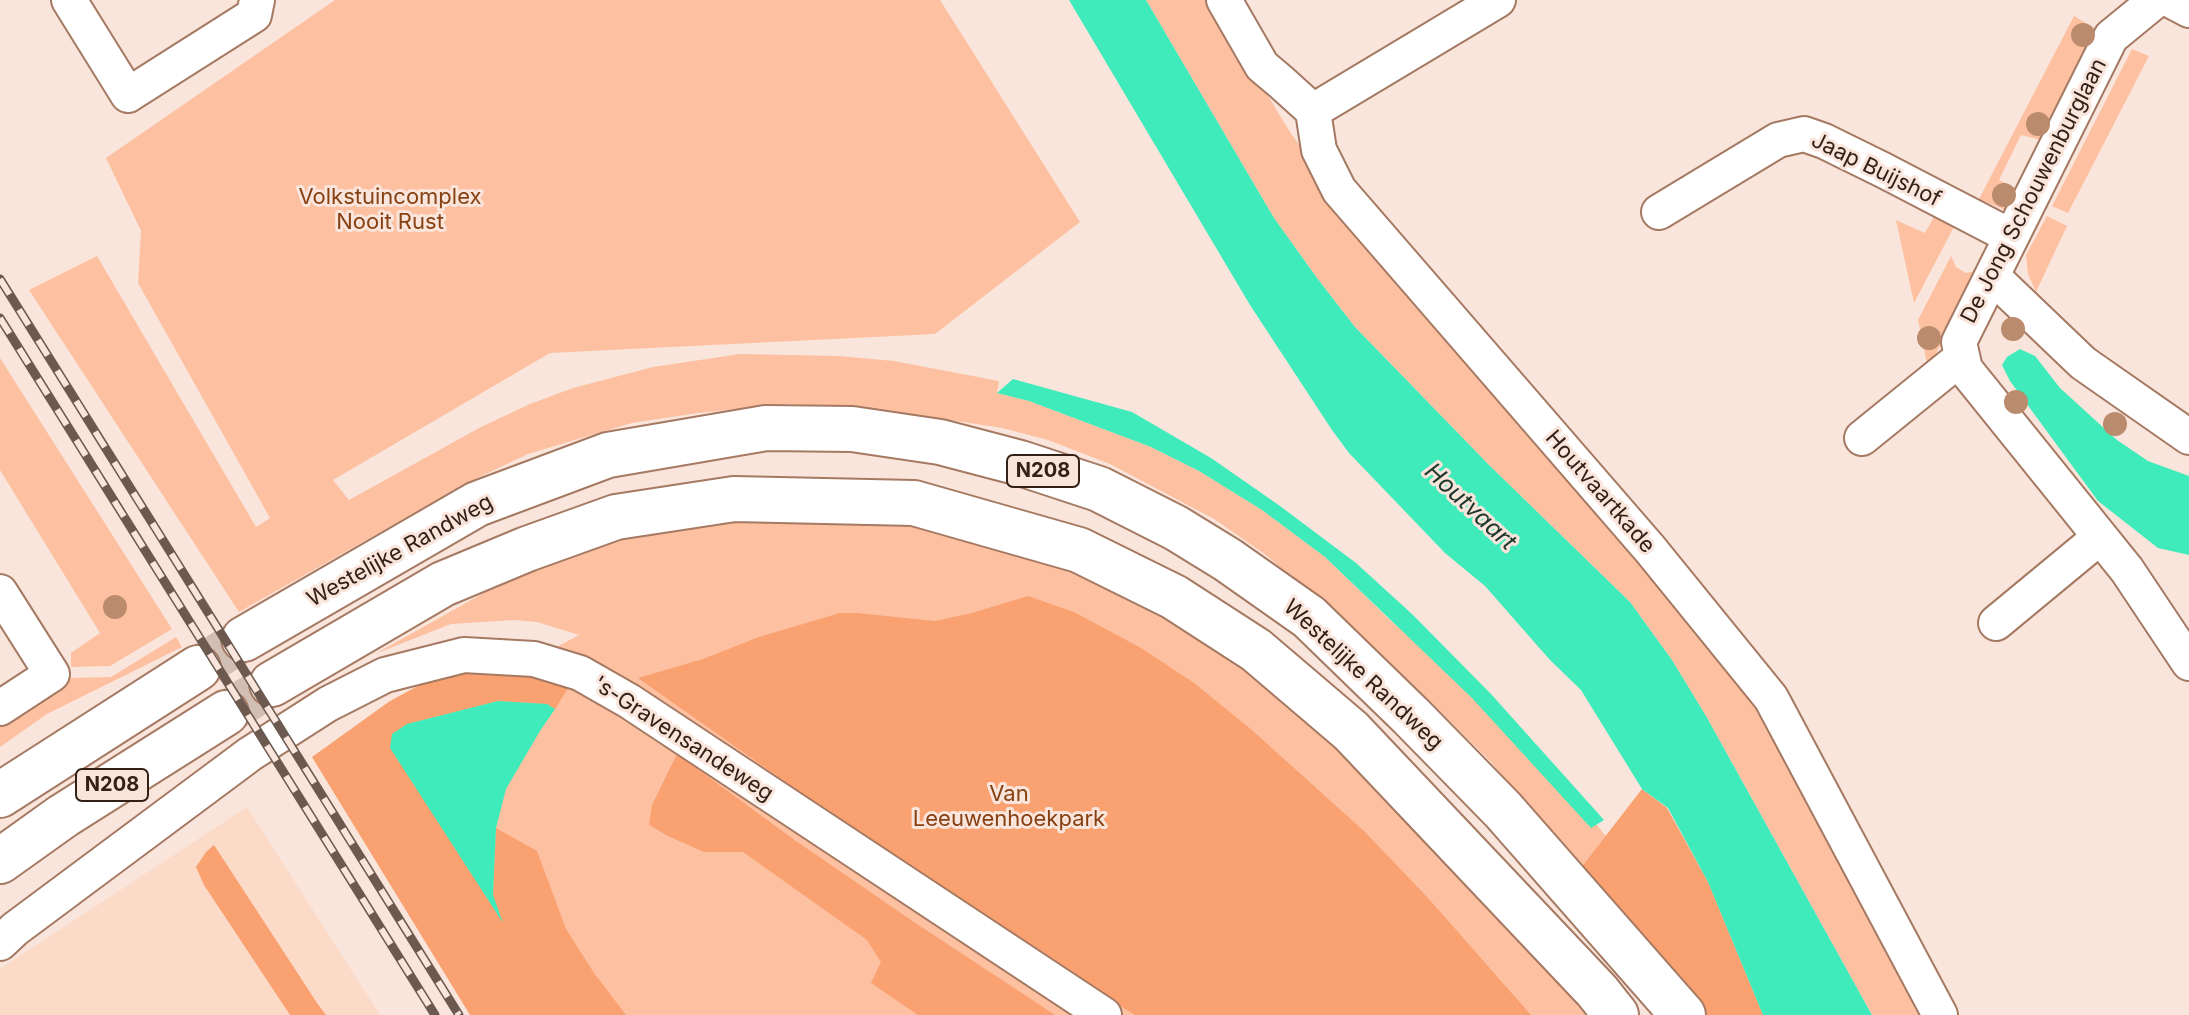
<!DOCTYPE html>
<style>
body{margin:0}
canvas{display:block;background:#f9e5db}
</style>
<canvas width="2189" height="1015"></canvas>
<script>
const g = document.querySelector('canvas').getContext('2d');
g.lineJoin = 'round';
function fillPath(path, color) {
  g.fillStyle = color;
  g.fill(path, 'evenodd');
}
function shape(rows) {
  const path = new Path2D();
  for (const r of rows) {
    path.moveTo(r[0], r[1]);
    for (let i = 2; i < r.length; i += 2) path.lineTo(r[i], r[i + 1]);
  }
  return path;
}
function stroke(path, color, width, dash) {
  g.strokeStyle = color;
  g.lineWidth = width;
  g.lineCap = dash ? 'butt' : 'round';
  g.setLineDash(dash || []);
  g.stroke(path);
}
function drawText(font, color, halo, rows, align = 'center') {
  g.font = font + ' Inter,sans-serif';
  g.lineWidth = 6;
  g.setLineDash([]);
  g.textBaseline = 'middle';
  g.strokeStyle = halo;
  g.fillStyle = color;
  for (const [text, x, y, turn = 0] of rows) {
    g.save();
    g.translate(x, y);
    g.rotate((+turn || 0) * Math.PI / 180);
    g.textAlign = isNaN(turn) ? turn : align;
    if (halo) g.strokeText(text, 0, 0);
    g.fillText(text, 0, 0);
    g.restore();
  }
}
const built = shape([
 [247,807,380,1015,0,1015,0,969]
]);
const green = shape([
 [335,0,940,0,1080,222,935,334,550,353,333,480,349,500,481,427,530,404,573,388,653,367,740,354,839,356,894,361,999,381,997,393,1029,401,1151,447,1199,471,1262,510,1325,557,1392,622,1510,721,1606,836,1580,869,1491,762,1403,675,1266,555,1214,519,1110,464,1048,440,1002,428,878,409,789,404,698,413,632,423,528,454,467,483,239,612,29,290,97,256,256,527,270,518,138,283,141,231,106,158],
 [1146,0,1217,0,1262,86,1290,132,1349,215,1745,664,1921,1015,1872,1015,1706,716,1672,660,1630,602,1489,465,1355,327,1317,278,1274,218],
 [2074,16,2103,33,2045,141,2021,135,1999,180,2020,190,2008,211,1979,199],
 [2132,49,2149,56,2068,213,2052,206],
 [1935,215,1955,225,1914,303,1896,220,1925,233],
 [2047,216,2067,226,2036,292,2028,274,2026,255],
 [1951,256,1956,267,1966,273,1981,270,1928,368,1918,320],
 [0,358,172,629,110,666,71,667,71,653,100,633,0,470],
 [919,519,1077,561,1285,689,1600,1015,487,1015,321,758,473,664,534,659,579,635,537,622,514,620,451,624,375,654,505,581,563,557,644,532,698,521],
 [1167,665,1193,682,1251,729,1357,825],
 [176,637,182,647,47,714,0,747,0,724,68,678,111,677]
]);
const forest = shape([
 [1028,596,1074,612,1141,648,1193,682,1251,729,1364,831,1428,898,1531,1015,1135,1015,980,917,869,841,638,678,703,659,759,637,840,613,857,613,935,621,972,613],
 [469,672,529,672,572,682,555,709,547,704,498,701,407,724,500,919,493,895,496,828,537,851,566,929,594,973,626,1015,470,1015,312,757,390,701,416,687,439,678],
 [677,754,796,841,914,922,1055,1015,918,1015,871,983,881,962,867,940,743,852,704,852,668,836,649,825,652,805],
 [1642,789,1667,808,1708,882,1763,1015,1700,1015,1580,869],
 [214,845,317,1003,326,1015,290,1015,204,885,196,867,206,852]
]);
const water = shape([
 [1069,0,1146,0,1274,218,1317,278,1355,327,1489,465,1630,602,1672,660,1706,716,1872,1015,1763,1015,1708,882,1668,808,1642,789,1581,690,1550,660,1485,586,1445,553,1349,453,1332,430,1250,305],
 [2020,349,2035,356,2060,388,2117,440,2148,461,2189,476,2189,555,2158,548,2098,501,2010,381,2002,365,2007,357],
 [1013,379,1132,412,1211,458,1280,506,1356,563,1412,614,1491,694,1604,820,1591,828,1472,698,1325,557,1262,510,1199,471,1151,447,1029,401,997,393],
 [498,701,547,704,555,709,540,731,506,789,496,828,493,895,503,923,390,748,392,734,407,724]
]);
const majorTunnel = shape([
 [198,668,244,639],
 [226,713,272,684]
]);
const minor = shape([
 [69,0,128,95,254,15,257,0],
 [1224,0,1262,66,1281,82,1313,111,1319,150,1339,190,1650,549,1771,698,1940,1015],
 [2156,0,2111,37,1959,342,1965,369,2127,570,2189,663],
 [2170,0,2189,10],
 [1313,111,1498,0],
 [1659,212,1778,140,1804,134,1824,141,1883,170,2010,236],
 [1992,276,2083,363,2189,437],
 [1862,438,1962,357],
 [0,592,52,674,0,708],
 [1996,623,2100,537],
 [0,943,15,929,250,754,328,704,385,675,464,655,534,659,580,673,629,701,1104,1015]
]);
const major = shape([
 [244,639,477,504,608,455,766,428,852,429,940,442,1020,463,1099,489,1176,528,1228,560,1309,617,1411,716,1503,810,1683,1015],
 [272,684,443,584,527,549,616,517,734,499,914,503,1079,550,1174,597,1256,650,1351,731,1597,991,1616,1015],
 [0,795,198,668],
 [0,861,63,816,226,713]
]);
const rail = shape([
 [0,279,459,1015],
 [0,318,435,1015]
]);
const trees = [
 [2083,35],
 [2038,124],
 [2004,195],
 [2013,329],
 [1929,338],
 [2016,402],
 [2115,424],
 [115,607]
];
const shields = [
 [1043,471,72],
 [112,785,72]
];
const shieldNames = [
 ["N208",1043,471],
 ["N208",112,785]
];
const streetNames = [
 ["Jaap Buijshof",1876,170,26],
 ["De Jong Schouwenburglaan",2034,191,-63],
 ["Houtvaartkade",1600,492,49],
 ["Westelijke Randweg",400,551,-29],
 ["Westelijke Randweg",1363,675,43],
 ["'s-Gravensandeweg",683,739,33]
];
const parkNames = [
 ["Volkstuincomplex",390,197],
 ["Nooit Rust",390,222],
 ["Van",1009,794],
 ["Leeuwenhoekpark",1009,819]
];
const waterNames = [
 ["Houtvaart",1470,507,43]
];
fillPath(built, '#fcdac8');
fillPath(green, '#fdc1a2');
fillPath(forest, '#f9a170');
fillPath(water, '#3febba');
stroke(majorTunnel, '#d1beb4', 44, [44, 22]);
stroke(minor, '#a57962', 38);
stroke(major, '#a57962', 48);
stroke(minor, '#fff', 34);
stroke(major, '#fff', 44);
stroke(rail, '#6c5a50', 9);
stroke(rail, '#f9e5db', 6, [18]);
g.fillStyle = '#ba8b6d';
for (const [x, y] of trees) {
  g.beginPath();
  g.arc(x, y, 12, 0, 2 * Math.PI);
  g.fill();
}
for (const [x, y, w] of shields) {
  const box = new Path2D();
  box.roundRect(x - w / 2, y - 16, w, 32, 6);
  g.fillStyle = '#f9e5db';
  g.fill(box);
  stroke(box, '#332118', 2);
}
drawText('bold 20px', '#332118', null, shieldNames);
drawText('22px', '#332118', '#f9e5db', streetNames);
drawText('22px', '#874113', '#f9e5db', parkNames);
drawText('italic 24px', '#1d372d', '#f9e5db', waterNames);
</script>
